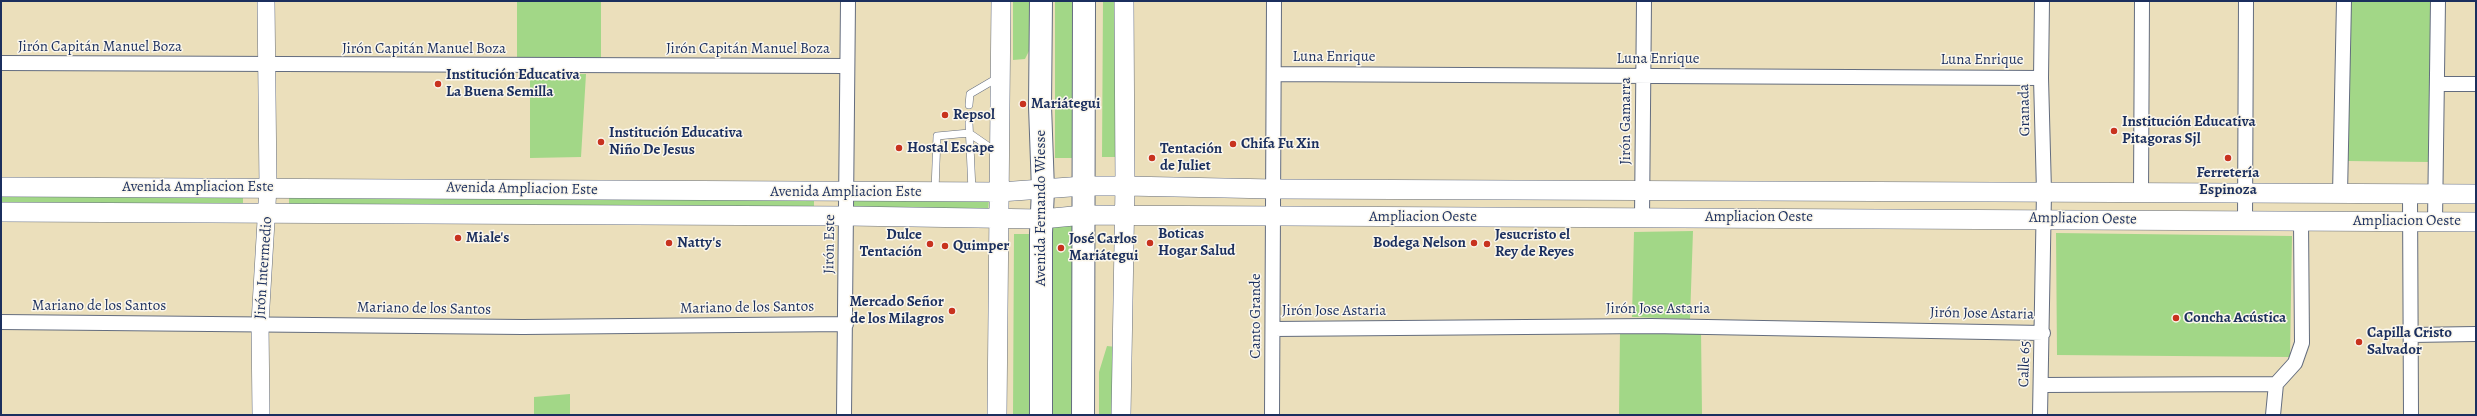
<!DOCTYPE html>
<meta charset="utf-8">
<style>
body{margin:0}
#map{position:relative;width:2477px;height:416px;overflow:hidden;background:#ebdfbb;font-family:Alegreya,serif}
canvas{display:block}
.frame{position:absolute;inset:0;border:2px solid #1b2f5e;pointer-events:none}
</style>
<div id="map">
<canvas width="2477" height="416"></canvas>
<div class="frame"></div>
</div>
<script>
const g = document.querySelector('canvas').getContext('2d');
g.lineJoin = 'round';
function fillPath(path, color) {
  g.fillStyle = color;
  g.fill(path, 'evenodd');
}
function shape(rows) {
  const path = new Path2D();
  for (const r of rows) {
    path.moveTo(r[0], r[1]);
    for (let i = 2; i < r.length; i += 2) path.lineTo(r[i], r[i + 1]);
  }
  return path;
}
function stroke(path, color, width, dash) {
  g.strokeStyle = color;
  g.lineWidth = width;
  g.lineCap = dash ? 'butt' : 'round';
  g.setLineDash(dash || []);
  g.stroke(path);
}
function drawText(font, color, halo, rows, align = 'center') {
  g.font = font + ' Alegreya,serif';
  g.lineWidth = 3;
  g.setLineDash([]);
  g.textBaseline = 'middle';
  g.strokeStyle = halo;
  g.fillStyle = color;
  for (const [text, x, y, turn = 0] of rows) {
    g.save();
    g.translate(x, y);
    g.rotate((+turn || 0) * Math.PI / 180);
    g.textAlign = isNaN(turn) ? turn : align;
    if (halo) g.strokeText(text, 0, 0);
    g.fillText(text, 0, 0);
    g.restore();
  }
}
const green = shape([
 [517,1,601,1,601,60,517,60],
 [1013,1,1034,1,1034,41,1025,59,1013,60],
 [1055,1,1084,1,1084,158,1055,158],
 [1103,1,1119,1,1120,157,1102,157],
 [2351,1,2431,1,2428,162,2348,161],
 [586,74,581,157,530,158,530,75],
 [1,193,243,194,243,207,1,206],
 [289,194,814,197,814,210,289,207],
 [854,197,989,198,988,212,854,211],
 [1081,219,1079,415,1051,415,1053,222],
 [1693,231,1690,319,1632,317,1634,232],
 [2056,233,2292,236,2290,357,2057,355],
 [1014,234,1036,234,1035,415,1013,415],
 [1620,330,1701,330,1702,415,1619,415],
 [1107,346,1116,347,1116,415,1099,415,1099,372],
 [570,394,570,415,534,415,534,397]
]);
const service = shape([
 [969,105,970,94,999,77],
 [969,123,972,191],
 [935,191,937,136,969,133,998,153]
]);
const minor = shape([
 [1,63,847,66],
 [1274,74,2041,78],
 [2437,84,2476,84],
 [2141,192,2142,1],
 [2340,194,2344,1],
 [2410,195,2411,415],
 [1642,217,1644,1],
 [2245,221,2246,1],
 [2435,221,2438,1],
 [1,322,523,327,846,324],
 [1273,329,1651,326,2043,333],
 [2411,335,2476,334],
 [2041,385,2276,384],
 [844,415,848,1],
 [1272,415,1274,1],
 [2040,415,2044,192,2041,78,2042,1],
 [2273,415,2276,384,2295,363,2302,343,2301,221]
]);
const tertiary = shape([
 [261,415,260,323,268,187,266,1]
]);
const secondary = shape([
 [1,187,1000,192,1084,186,1125,186,1274,189,2476,194],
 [1,212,847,216,1042,219,1084,215,2476,222],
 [997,415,1001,1],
 [1121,415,1125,186,1124,1]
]);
const primary = shape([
 [1041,1,1040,106,1043,190,1041,233,1041,415],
 [1083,415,1084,1]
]);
const markers = [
 [438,84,4,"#c8321e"],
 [1023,104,4,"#c8321e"],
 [945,115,4,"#c8321e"],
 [2114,131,4,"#c8321e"],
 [601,142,4,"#c8321e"],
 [1233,144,4,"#c8321e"],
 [899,148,4,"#c8321e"],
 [1152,158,4,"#c8321e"],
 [2228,158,4,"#c8321e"],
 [458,238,4,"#c8321e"],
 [669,243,4,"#c8321e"],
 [1150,243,4,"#c8321e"],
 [1474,243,4,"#c8321e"],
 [930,244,4,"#c8321e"],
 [1487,244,4,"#c8321e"],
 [945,246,4,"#c8321e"],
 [1061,248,4,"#c8321e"],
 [952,311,4,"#c8321e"],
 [2176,318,4,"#c8321e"],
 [2359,342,4,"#c8321e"]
];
const streetNames = [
 ["Jirón Capitán Manuel Boza",100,47],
 ["Jirón Capitán Manuel Boza",424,49],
 ["Jirón Capitán Manuel Boza",748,49],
 ["Luna Enrique",1334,57],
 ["Luna Enrique",1658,59],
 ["Luna Enrique",1982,60],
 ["Granada",2025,110,-91],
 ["Jirón Gamarra",1626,121,-90],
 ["Avenida Ampliacion Este",198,187],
 ["Avenida Ampliacion Este",522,189,1],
 ["Avenida Ampliacion Este",846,192],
 ["Avenida Fernando Wiesse",1041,208,-90],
 ["Ampliacion Oeste",1423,217],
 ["Ampliacion Oeste",1759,217],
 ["Ampliacion Oeste",2083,219,1],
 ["Ampliacion Oeste",2407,221],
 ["Jirón Este",830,244,-89],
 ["Jirón Intermedio",264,268,-86],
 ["Mariano de los Santos",99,306],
 ["Mariano de los Santos",747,308,-1],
 ["Mariano de los Santos",424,309,1],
 ["Jirón Jose Astaria",1658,309],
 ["Jirón Jose Astaria",1334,311],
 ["Jirón Jose Astaria",1982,314,1],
 ["Canto Grande",1256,316,-90],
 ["Calle 65",2025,364,-88]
];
const poiNames = [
 ["Institución Educativa",446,75],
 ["La Buena Semilla",446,92],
 ["Mariátegui",1031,104],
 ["Repsol",953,115],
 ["Institución Educativa",2122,122],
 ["Pitagoras Sjl",2122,139],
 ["Institución Educativa",609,133],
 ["Niño De Jesus",609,150],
 ["Chifa Fu Xin",1241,144],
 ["Hostal Escape",907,148],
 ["Tentación",1160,149],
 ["de Juliet",1160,166],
 ["Ferretería",2228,173,"center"],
 ["Espinoza",2228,190,"center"],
 ["Boticas",1158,234],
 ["Hogar Salud",1158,251],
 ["Dulce",922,235,"right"],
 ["Tentación",922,252,"right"],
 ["Jesucristo el",1495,235],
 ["Rey de Reyes",1495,252],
 ["Miale's",466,238],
 ["José Carlos",1069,239],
 ["Mariátegui",1069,256],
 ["Natty's",677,243],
 ["Bodega Nelson",1466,243,"right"],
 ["Quimper",953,246],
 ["Mercado Señor",944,302,"right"],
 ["de los Milagros",944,319,"right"],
 ["Concha Acústica",2184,318],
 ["Capilla Cristo",2367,333],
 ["Salvador",2367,350]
];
fillPath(green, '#a2d787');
stroke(service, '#646d7f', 8);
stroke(minor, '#646d7f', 16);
stroke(tertiary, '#646d7f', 18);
stroke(secondary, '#646d7f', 20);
stroke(primary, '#646d7f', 24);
stroke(service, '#fff', 7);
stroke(minor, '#fff', 14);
stroke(tertiary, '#fff', 17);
stroke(secondary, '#fff', 19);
stroke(primary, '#fff', 22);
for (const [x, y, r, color] of markers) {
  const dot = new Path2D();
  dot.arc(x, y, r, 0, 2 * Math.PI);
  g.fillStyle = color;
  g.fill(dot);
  stroke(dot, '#fbf7ec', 1.5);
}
drawText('15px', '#1b2f5e', '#fbf7ec', streetNames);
drawText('bold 15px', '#1b2f5e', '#fbf7ec', poiNames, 'left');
</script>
